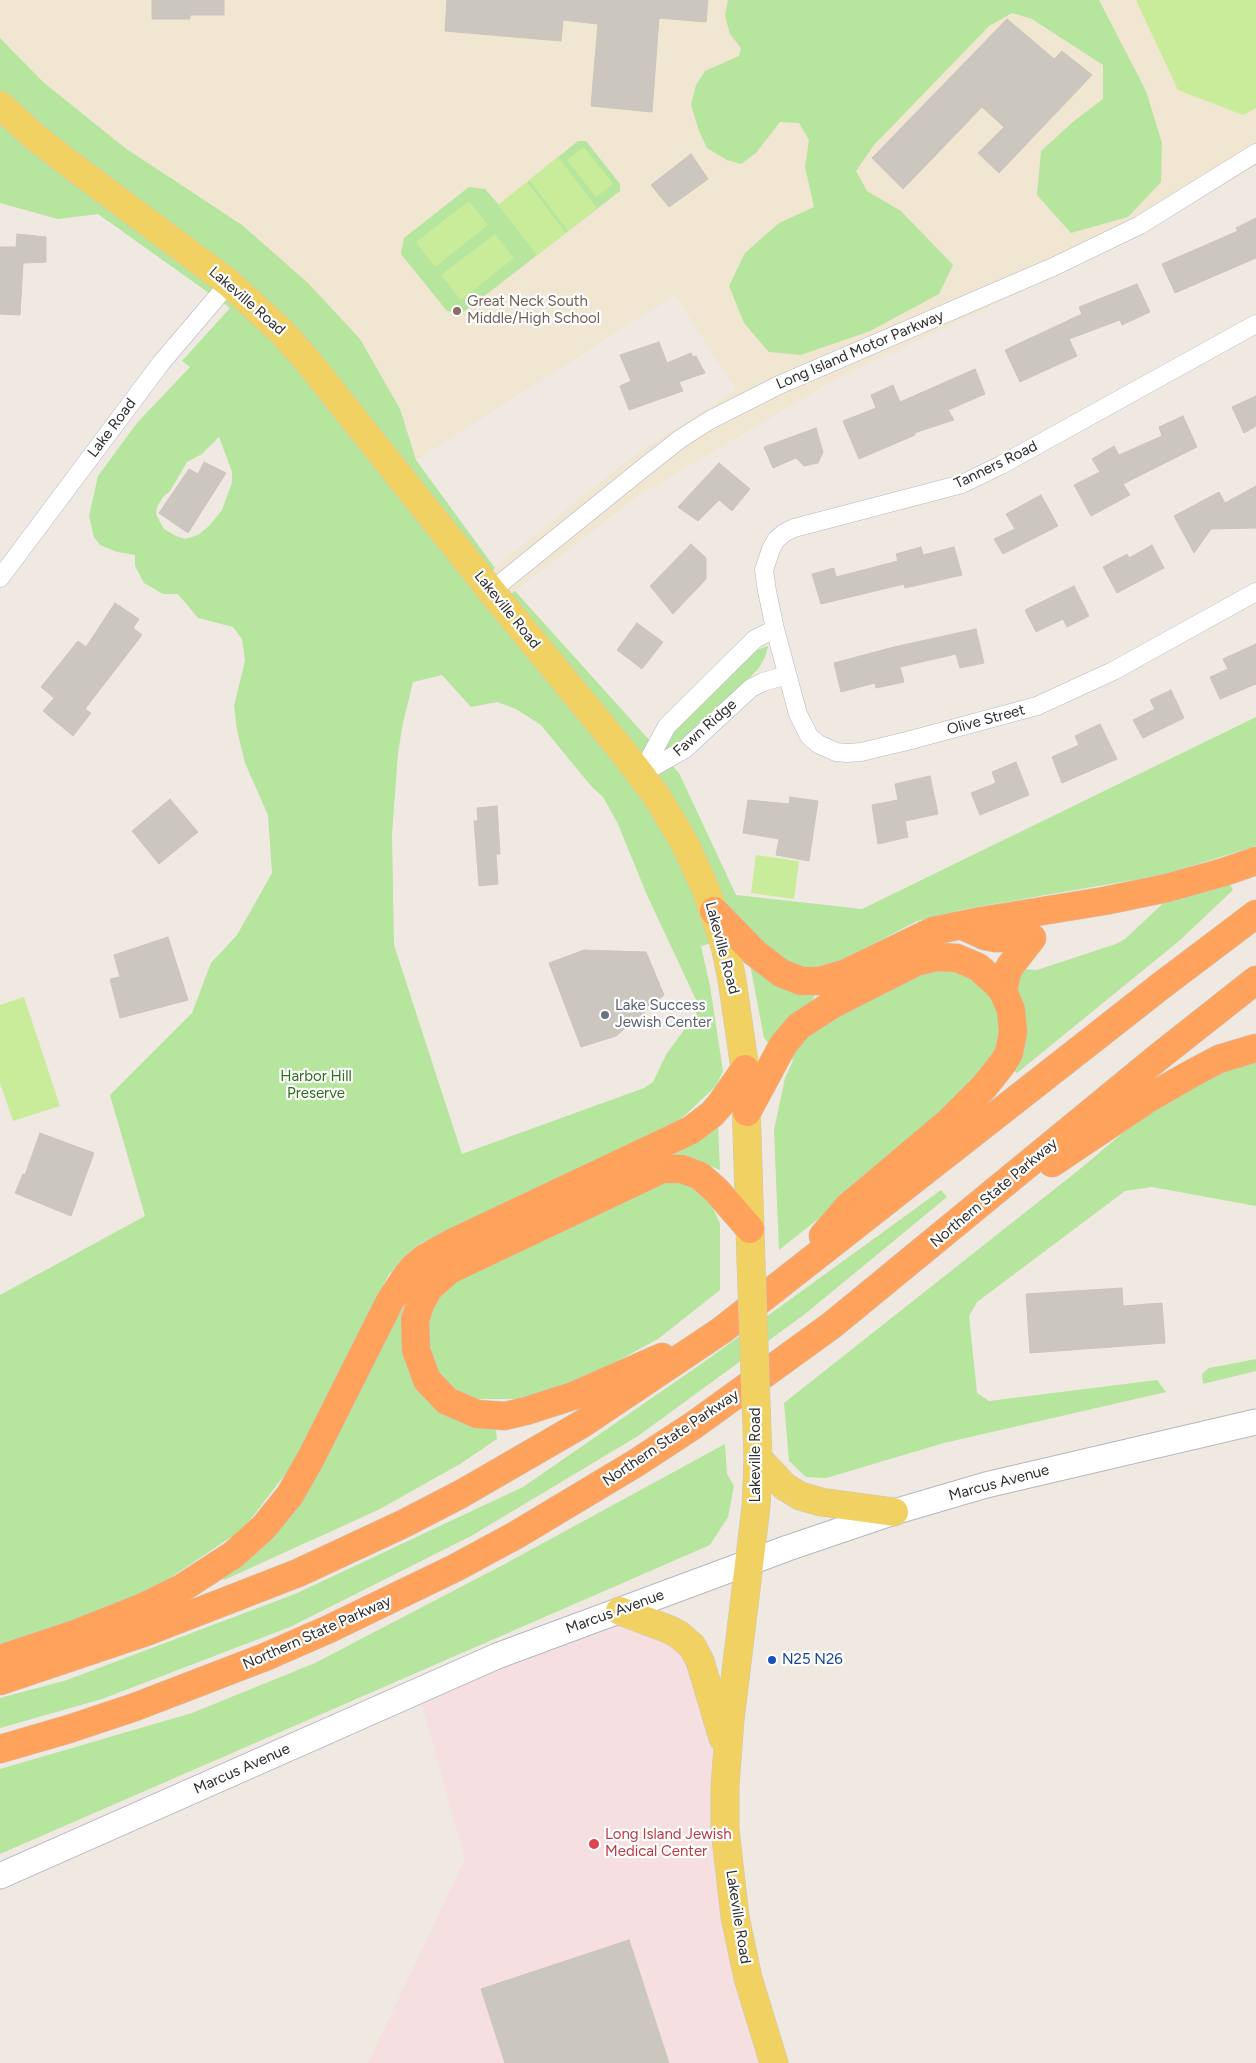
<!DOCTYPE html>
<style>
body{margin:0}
canvas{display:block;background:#efe9e1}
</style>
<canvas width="1256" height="2063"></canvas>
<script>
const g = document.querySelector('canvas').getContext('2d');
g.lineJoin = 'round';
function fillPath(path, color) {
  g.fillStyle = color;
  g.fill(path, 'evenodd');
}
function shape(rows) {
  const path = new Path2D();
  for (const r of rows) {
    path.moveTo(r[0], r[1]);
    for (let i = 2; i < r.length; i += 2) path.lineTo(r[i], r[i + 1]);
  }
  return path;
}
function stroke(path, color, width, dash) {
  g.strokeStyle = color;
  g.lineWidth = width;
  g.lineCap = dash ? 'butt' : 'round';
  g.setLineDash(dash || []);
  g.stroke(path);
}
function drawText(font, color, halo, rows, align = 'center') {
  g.font = font + ' Figtree,sans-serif';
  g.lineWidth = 4.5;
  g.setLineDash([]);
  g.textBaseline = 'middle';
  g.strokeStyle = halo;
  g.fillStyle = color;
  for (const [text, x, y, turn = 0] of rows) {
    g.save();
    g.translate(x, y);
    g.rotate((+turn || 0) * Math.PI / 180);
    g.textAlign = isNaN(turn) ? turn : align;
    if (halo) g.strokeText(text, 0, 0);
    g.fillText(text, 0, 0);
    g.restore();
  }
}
const education = shape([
 [0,0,1256,0,1256,165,1143,234,832,381,635,498,502,601,483,577,631,458,736,390,675,295,399,471,307,357,0,104]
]);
const medical = shape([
 [620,1611,685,1639,725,1786,774,2063,368,2063,465,1859,418,1691]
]);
const green = shape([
 [728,0,1099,0,1146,91,1162,143,1161,182,1128,217,1071,233,1037,195,1041,151,1074,121,1103,99,1103,65,1032,19,1012,13,989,26,874,145,856,171,867,191,901,211,953,265,939,294,870,331,801,355,769,352,744,323,729,286,745,253,779,223,814,207,805,167,809,140,799,123,780,122,756,153,741,164,727,160,707,148,699,131,691,105,696,85,705,71,739,56,741,48,730,34,725,16],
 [0,38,43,82,125,148,242,225,308,283,360,339,400,409,416,460,495,568,484,577,502,600,515,591,679,773,736,895,862,909,1256,717,1256,846,1162,875,965,909,917,921,843,960,812,969,782,961,750,932,701,946,710,986,723,1071,716,1086,681,1119,421,1243,389,1274,290,1468,243,1529,155,1588,0,1649,0,1295,145,1216,110,1095,192,1013,211,963,237,935,272,873,268,815,245,763,237,730,234,706,245,661,242,639,233,627,198,618,178,594,163,594,144,583,135,566,135,555,117,552,100,545,94,537,89,516,98,476,137,423,190,367,182,361,230,308,98,214,58,219,0,203],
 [219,437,232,472,232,483,222,510,209,526,198,535,185,539,176,536,164,529,160,522,156,514,157,507,163,497,170,491,187,462,202,454],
 [442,675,471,707,497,702,516,709,541,725,591,786,603,797,617,822,647,895,697,1002,696,1014,667,1053,653,1082,644,1088,462,1154,394,945,392,834,398,753,403,723,413,682],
 [578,141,586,141,620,184,620,191,461,314,447,311,401,254,404,238,469,187,485,189,499,205],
 [768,646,765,657,759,668,697,731,682,742,664,750,667,739,676,725,754,651],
 [1228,881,1233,890,1179,941,1017,1073,1010,1065,1011,981,1023,969,1037,970,1116,944,1125,939,1170,897],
 [941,963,984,985,998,1008,1003,1033,991,1063,913,1144,779,1250,774,1130,785,1078,793,1061,788,1051,819,1021],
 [750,964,818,988,812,1002,769,1044,764,1038],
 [1256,1060,1256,1206,1152,1187,1125,1191,977,1302,969,1316,977,1393,989,1401,1157,1380,1166,1392,944,1443,826,1478,806,1477,789,1461,784,1403,1080,1169,1162,1100,1239,1065],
 [718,1125,720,1170,688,1156,665,1155],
 [677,1174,716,1203,713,1208,720,1224,720,1290,658,1339,588,1377,519,1399,463,1399,438,1379,424,1348,429,1313,454,1277],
 [941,1190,947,1197,805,1314,638,1436,471,1536,290,1627,102,1699,0,1728,0,1698,67,1680,295,1594,523,1487,704,1362],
 [399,1297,408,1301,403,1329,405,1363,418,1389,495,1426,497,1439,460,1464,378,1510,224,1580,221,1576,261,1544],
 [1256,1359,1256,1371,1203,1384,1202,1374,1209,1368],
 [725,1444,727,1474,734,1486,728,1517,710,1545,0,1854,0,1769,192,1713,315,1663,501,1566]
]);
const pitch = shape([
 [1136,0,1256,0,1256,108,1243,115,1178,90],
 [584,147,613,184,596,197,567,160],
 [558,157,597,208,568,231,529,180],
 [527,182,566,233,537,255,498,205],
 [469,201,488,225,435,267,416,242],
 [495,234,514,258,461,300,441,275],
 [756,855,799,861,794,899,751,893],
 [24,997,60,1106,13,1121,0,1083,0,1005]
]);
const building = shape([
 [152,0,224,0,224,15,190,15,190,19,152,19,152,0],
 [447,0,708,0,706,22,659,18,652,112,591,106,598,24,563,20,561,41,445,31,447,0],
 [1007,19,1054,59,1062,51,1092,75,999,173,978,153,1004,127,982,107,903,189,872,158,1007,19],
 [691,154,708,179,669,207,651,185,691,154],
 [1256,218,1256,258,1175,293,1162,264,1238,231,1236,228,1256,218],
 [17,234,46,237,46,262,23,263,20,315,0,314,0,247,16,247,17,234],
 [1137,284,1150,312,1122,325,1120,320,1069,339,1077,356,1020,382,1005,350,1082,314,1079,307,1137,284],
 [659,342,667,363,691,353,693,357,696,356,705,373,679,382,683,391,629,410,620,386,631,381,620,355,659,342],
 [975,369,985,394,948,410,954,420,914,433,915,435,859,459,843,421,876,408,871,395,893,385,900,402,975,369],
 [1256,396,1256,426,1244,433,1232,407,1256,396],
 [1183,416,1197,447,1123,484,1130,495,1091,516,1074,485,1100,472,1092,459,1114,446,1119,455,1162,436,1159,427,1183,416],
 [816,428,823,452,818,463,804,466,796,458,773,468,764,447,816,428],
 [204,462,226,473,188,533,159,513,189,469,198,474,204,462],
 [719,463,750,489,732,511,719,500,698,521,678,507,719,463],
 [1256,486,1256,528,1211,529,1194,553,1174,516,1219,492,1225,503,1256,486],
 [1041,495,1058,526,1003,554,994,539,1015,529,1006,514,1041,495],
 [691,544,706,558,706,579,673,614,650,586,691,544],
 [1152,545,1164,568,1117,593,1103,567,1127,554,1129,558,1152,545],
 [921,547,923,555,954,547,962,575,905,588,904,584,821,604,812,574,834,568,836,577,898,561,896,554,921,547],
 [1074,586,1089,616,1067,627,1063,619,1036,632,1025,610,1074,586],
 [115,603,139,619,133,628,142,635,85,709,91,713,73,736,43,711,54,698,41,687,78,641,86,647,115,603],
 [637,623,663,642,642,669,617,650,637,623],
 [976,629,984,663,960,668,956,654,900,667,904,682,876,688,875,683,841,692,834,663,894,647,976,629],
 [1256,644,1256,684,1220,699,1210,677,1228,669,1223,659,1256,644],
 [1171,690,1184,718,1143,738,1133,720,1155,709,1150,700,1171,690],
 [1100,724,1117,759,1062,783,1052,757,1079,745,1075,736,1100,724],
 [1016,762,1029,795,980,815,971,793,996,783,992,772,1016,762],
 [930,776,938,814,905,821,908,837,878,844,872,805,898,800,895,784,930,776],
 [790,797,818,801,809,861,776,855,779,839,743,833,748,800,789,804,790,797],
 [170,799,198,832,159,864,132,831,170,799],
 [497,806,500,854,496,854,498,884,479,886,474,821,478,821,477,808,497,806],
 [168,937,188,1000,120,1018,110,979,120,977,114,955,168,937],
 [584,950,646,952,664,995,616,1036,581,1047,549,963,584,950],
 [40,1133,94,1153,71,1216,15,1193,23,1174,25,1175,40,1133],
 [1122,1288,1123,1306,1162,1303,1165,1343,1030,1353,1026,1294,1122,1288],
 [629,1940,669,2063,505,2063,481,1989,629,1940]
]);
const street = shape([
 [1256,324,1001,465,962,484,794,528,784,533,776,540,771,549,764,570,767,591,775,629,798,714,809,736,818,744,836,752,847,753,861,752,907,741,1037,706,1113,671,1256,592],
 [0,578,161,363,229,283],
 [491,591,642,469,680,439,710,420,779,385,1053,267,1140,225,1256,153],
 [641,774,667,726,755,639,775,629],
 [641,774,685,749,751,688,763,682,787,675]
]);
const secondary = shape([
 [0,1876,497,1656,788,1548,894,1512,986,1485,1256,1422]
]);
const primary = shape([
 [0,105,35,137,75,168,229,283,282,332,306,359,491,591,620,748,656,795,684,842,706,890,725,946,732,980,745,1069,751,1262],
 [758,1458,756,1507,730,1720,725,1786,725,1829,735,1917,748,1978,774,2063],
 [758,1458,784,1486,800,1496,821,1502,894,1512],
 [620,1611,668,1629,678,1634,692,1646,700,1661,723,1738]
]);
const highway = shape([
 [714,911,755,953,781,973,801,981,819,981,844,974,933,931,981,921,1104,901,1167,888,1224,872,1256,861],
 [961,925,985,936,995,938,1032,938],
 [1003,991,1007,972,1011,965,1032,938],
 [747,1112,783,1045,799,1026,833,1004,916,962,937,957,957,958,978,967,996,983,1003,991,1011,1010,1013,1032,1009,1053,1003,1063,984,1087,950,1121,849,1206,823,1236],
 [1052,1163,1149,1098,1189,1075,1219,1059,1256,1048],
 [662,1357,573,1396,526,1411,505,1416,477,1414,447,1401,427,1380,416,1350,415,1320,421,1302,429,1288,449,1270,662,1169,682,1169,700,1176,716,1190,750,1229],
 [0,1659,75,1634,141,1608,182,1588,233,1555,264,1527,290,1495,311,1458,390,1301,406,1277,414,1267,425,1258,452,1243,691,1130,712,1114,720,1105,745,1069],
 [0,1681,146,1632,298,1573,403,1524,461,1494,582,1424,722,1330,1162,985,1256,914],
 [0,1749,69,1729,135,1707,265,1657,329,1629,455,1568,516,1535,636,1463,694,1425,832,1325,1156,1059,1256,980]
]);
const primaryBridge = shape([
 [751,1262,758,1458]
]);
const markers = [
 [457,311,5,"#8d6e63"],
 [605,1015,5,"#6b7280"],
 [772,1660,5,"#1a4fb4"],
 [594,1844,6,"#e0444e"]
];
const streetNames = [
 ["Lakeville Road",247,301,41],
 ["Long Island Motor Parkway",860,350,-23],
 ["Lake Road",112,428,-53],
 ["Tanners Road",996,465,-26],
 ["Lakeville Road",507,610,51],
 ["Olive Street",986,720,-15],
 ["Fawn Ridge",705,728,-41],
 ["Lakeville Road",722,948,75],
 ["Northern State Parkway",994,1193,-40],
 ["Northern State Parkway",671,1438,-34],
 ["Lakeville Road",756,1455,-90],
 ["Marcus Avenue",999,1483,-15],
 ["Marcus Avenue",615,1612,-20],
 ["Northern State Parkway",317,1633,-24],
 ["Marcus Avenue",242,1769,-24],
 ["Lakeville Road",738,1917,81]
];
const educationNames = [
 ["Great Neck South",467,302],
 ["Middle/High School",467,319]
];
const worshipNames = [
 ["Lake Success",615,1006],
 ["Jewish Center",615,1023]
];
const parkNames = [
 ["Harbor Hill",316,1077],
 ["Preserve",316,1094]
];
const transitNames = [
 ["N25 N26",782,1660]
];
const healthNames = [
 ["Long Island Jewish",605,1835],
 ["Medical Center",605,1852]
];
fillPath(education, '#f0e6d1');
fillPath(medical, '#f5dfe0');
fillPath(green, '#b6e59e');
fillPath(pitch, '#c9ec9a');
fillPath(building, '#cbc7bf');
stroke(building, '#cbc5ba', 1);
stroke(street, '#b4b7c1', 19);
stroke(secondary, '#b4b7c1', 27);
stroke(primary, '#c9c9c9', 29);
stroke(highway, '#c9c9c9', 29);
stroke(street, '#fff', 18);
stroke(secondary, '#fff', 25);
stroke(primary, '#f2d163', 28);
stroke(highway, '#ffa35c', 28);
stroke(primaryBridge, '#c9c9c9', 29, []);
stroke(primaryBridge, '#f2d163', 28);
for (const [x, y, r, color] of markers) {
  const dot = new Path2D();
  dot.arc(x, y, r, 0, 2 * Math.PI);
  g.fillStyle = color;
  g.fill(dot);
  stroke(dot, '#fff', 2);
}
drawText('15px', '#2e2e2e', '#fff', streetNames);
drawText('15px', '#785e54', '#fff', educationNames, 'left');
drawText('15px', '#5b616d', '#fff', worshipNames, 'left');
drawText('15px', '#2c6e1b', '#fff', parkNames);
drawText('15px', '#164399', '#fff', transitNames, 'left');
drawText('15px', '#be3a42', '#fff', healthNames, 'left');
</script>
